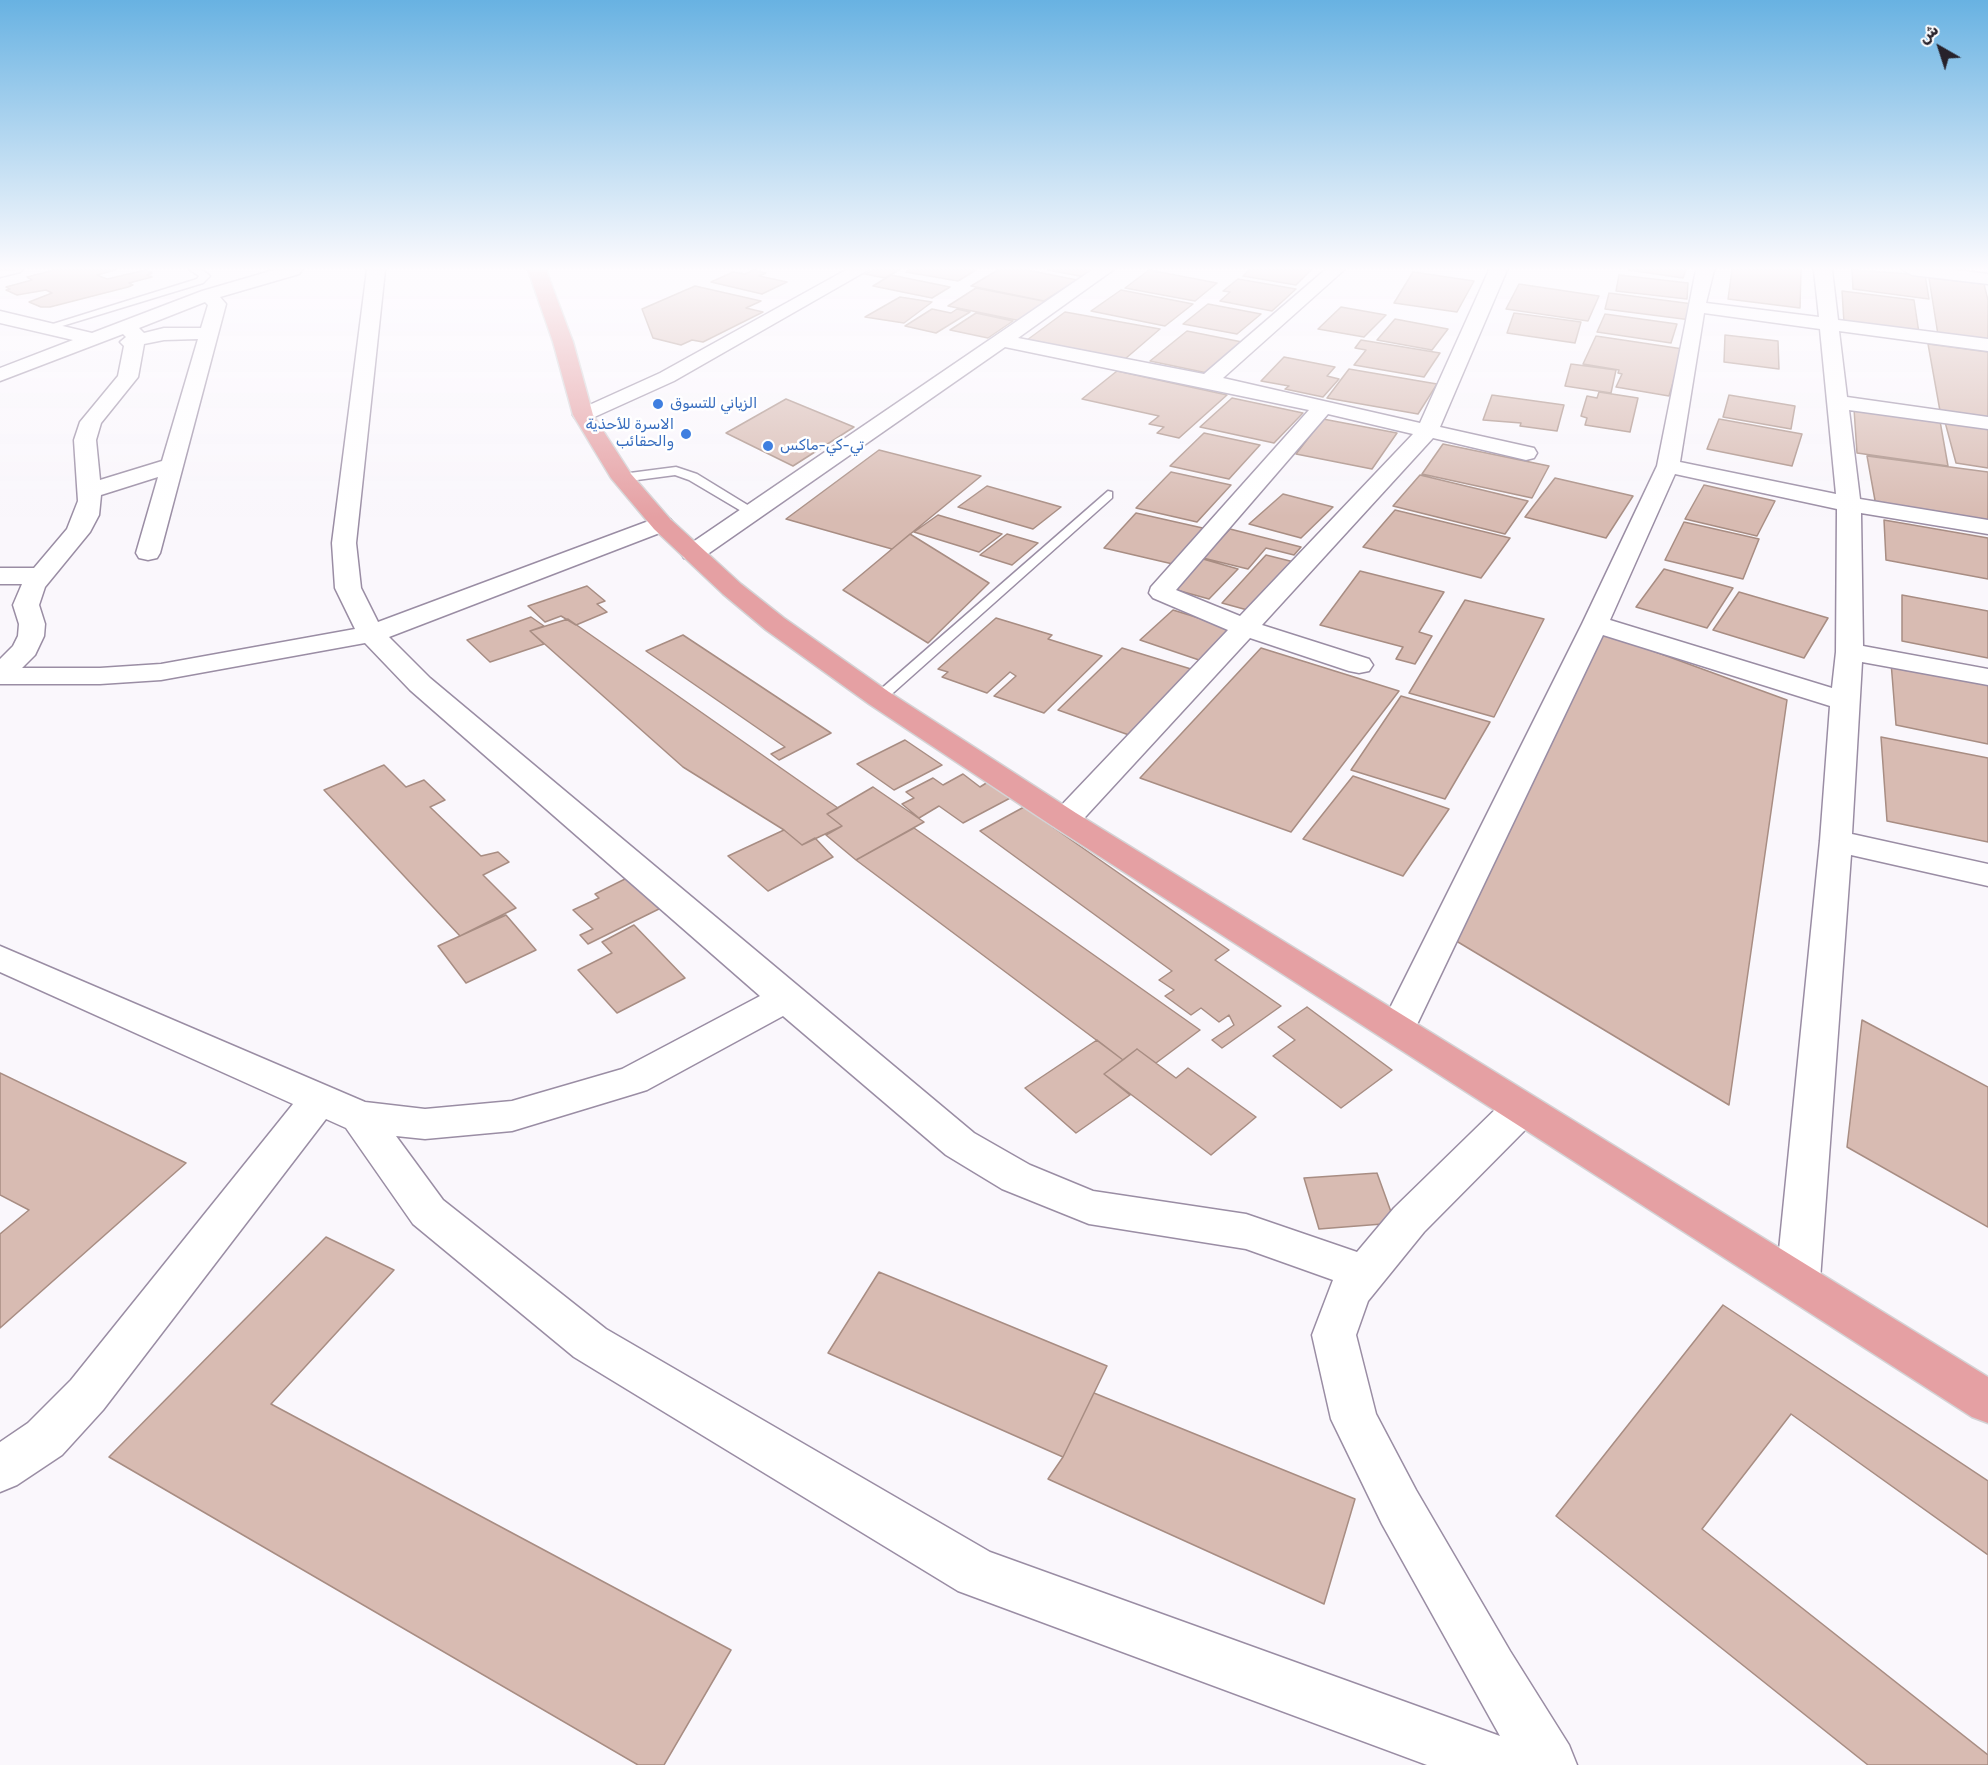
<!DOCTYPE html>
<meta charset="utf-8">
<style>
body{margin:0}
#map{position:relative;width:1988px;height:1765px;overflow:hidden;background:#faf7fc;font-family:Rubik,Cairo,sans-serif}
canvas{display:block}
.north{position:absolute;left:1910px;top:18px;width:60px;height:60px;-webkit-text-stroke:4px #fff;paint-order:stroke;rotate:321deg;font-size:16px;font-weight:700;line-height:24px;text-align:center;color:#27222b}
.north::after{content:'';display:block;margin:auto;width:21px;height:27px;background:#27222b;clip-path:polygon(50% 0,100% 100%,50% 72%,0 100%)}
</style>
<div id="map">
<canvas width="1988" height="1765"></canvas>
<div class="north">ش</div>
</div>
<script>
const g = document.querySelector('canvas').getContext('2d');
g.lineJoin = 'round';
function fillPath(path, color) {
  g.fillStyle = color;
  g.fill(path, 'evenodd');
}
function shape(rows) {
  const path = new Path2D();
  for (const r of rows) {
    path.moveTo(r[0], r[1]);
    for (let i = 2; i < r.length; i += 2) path.lineTo(r[i], r[i + 1]);
  }
  return path;
}
function stroke(path, color, width, dash) {
  g.strokeStyle = color;
  g.lineWidth = width;
  g.lineCap = dash ? 'butt' : 'round';
  g.setLineDash(dash || []);
  g.stroke(path);
}
function drawText(font, color, halo, rows, align = 'center') {
  g.font = font + ' Rubik,Cairo,sans-serif';
  g.lineWidth = 5;
  g.setLineDash([]);
  g.textBaseline = 'middle';
  g.strokeStyle = halo;
  g.fillStyle = color;
  for (const [text, x, y, turn = 0] of rows) {
    g.save();
    g.translate(x, y);
    g.rotate((+turn || 0) * Math.PI / 180);
    g.textAlign = isNaN(turn) ? turn : align;
    if (halo) g.strokeText(text, 0, 0);
    g.fillText(text, 0, 0);
    g.restore();
  }
}
const building = shape([
 [54,270,115,270,97,275,107,279,146,270,152,273,147,275,152,277,129,283,133,285,128,287,50,307,41,307,29,302,52,293,46,290,17,295,6,290,10,289,6,287,32,280,27,277,54,270],
 [754,270,766,273,759,276,787,282,762,294,711,282,733,272,745,274,754,270],
 [873,270,899,270,885,278,865,274,873,270],
 [909,270,976,270,958,281,906,272,909,270],
 [998,270,1027,270,1077,280,1044,301,971,286,998,270],
 [1048,270,1096,270,1085,277,1048,270],
 [1149,270,1217,283,1195,301,1125,288,1149,270],
 [1249,270,1311,270,1296,285,1243,276,1249,270],
 [1629,270,1686,270,1683,278,1629,270],
 [1732,270,1801,270,1800,308,1728,299,1732,270],
 [1852,270,1925,275,1929,299,1853,289,1852,270],
 [1413,272,1474,281,1457,312,1394,303,1413,272],
 [891,275,950,287,932,298,873,286,891,275],
 [1619,275,1688,283,1687,299,1616,291,1619,275],
 [1929,278,1984,284,1988,300,1988,341,1938,335,1929,278],
 [1238,279,1296,289,1272,311,1220,301,1230,292,1223,291,1238,279],
 [1519,284,1599,296,1588,321,1506,309,1519,284],
 [695,286,761,301,746,308,763,312,703,342,692,340,681,345,653,338,642,309,695,286],
 [976,288,1048,302,1021,321,948,306,976,288],
 [1121,290,1193,304,1165,326,1091,311,1121,290],
 [1842,291,1914,300,1919,333,1844,323,1842,291],
 [1609,293,1693,304,1691,320,1605,309,1609,293],
 [900,297,932,302,904,323,865,317,900,297],
 [1208,304,1261,314,1237,334,1183,324,1208,304],
 [1341,307,1386,315,1364,337,1318,329,1341,307],
 [932,309,951,313,957,309,970,312,936,333,905,326,932,309],
 [1065,312,1160,329,1125,359,1027,340,1065,312],
 [976,313,1013,321,988,338,950,330,976,313],
 [1514,313,1581,322,1575,343,1507,333,1514,313],
 [1605,314,1677,324,1671,343,1597,332,1605,314],
 [1395,319,1448,329,1432,350,1377,340,1395,319],
 [1187,331,1247,343,1212,374,1150,361,1187,331],
 [1725,335,1778,341,1779,369,1724,362,1725,335],
 [1596,336,1683,349,1669,396,1616,387,1622,374,1618,373,1619,370,1583,364,1596,336],
 [1361,340,1440,353,1424,377,1354,365,1366,350,1355,348,1361,340],
 [1928,344,1988,352,1988,417,1940,411,1928,344],
 [1284,357,1335,367,1327,376,1339,379,1323,397,1285,389,1289,386,1261,381,1284,357],
 [1571,364,1616,370,1611,393,1565,386,1571,364],
 [1349,369,1437,384,1418,414,1327,398,1349,369],
 [1117,371,1227,395,1179,438,1157,433,1164,427,1149,424,1159,416,1082,399,1117,371],
 [1599,392,1638,398,1630,432,1585,425,1587,418,1581,416,1587,396,1597,398,1599,392],
 [1492,395,1564,405,1557,431,1520,426,1521,423,1483,420,1492,395],
 [1729,395,1795,406,1791,429,1723,417,1729,395],
 [1232,398,1303,413,1274,443,1200,427,1232,398],
 [786,399,854,427,793,466,726,433,786,399],
 [1854,409,1940,421,1948,466,1857,453,1854,409],
 [1323,419,1397,433,1372,469,1296,454,1323,419],
 [1719,419,1802,434,1792,466,1707,449,1719,419],
 [1945,422,1988,428,1988,468,1956,463,1945,422],
 [1204,433,1260,445,1229,479,1170,466,1204,433],
 [1443,444,1549,466,1532,498,1422,474,1443,444],
 [879,450,981,476,892,549,786,519,879,450],
 [1867,456,1988,472,1988,522,1876,506,1867,456],
 [1171,472,1231,485,1197,522,1136,508,1171,472],
 [1420,475,1528,501,1505,534,1393,506,1420,475],
 [1555,478,1633,496,1606,538,1525,517,1555,478],
 [1704,485,1775,501,1757,536,1685,519,1704,485],
 [987,486,1061,507,1033,529,958,507,987,486],
 [1283,494,1333,507,1301,538,1249,524,1283,494],
 [1395,510,1510,538,1481,578,1363,547,1395,510],
 [1136,513,1207,529,1177,565,1104,548,1136,513],
 [938,515,1002,534,979,552,914,532,938,515],
 [1884,520,1988,538,1988,579,1886,560,1884,520],
 [1684,522,1759,539,1743,579,1665,560,1684,522],
 [1230,529,1301,547,1294,555,1266,548,1248,569,1203,558,1230,529],
 [910,534,989,583,928,643,843,590,910,534],
 [1007,534,1038,543,1012,565,980,555,1007,534],
 [1266,555,1294,562,1251,611,1222,603,1266,555],
 [1203,559,1238,569,1209,599,1173,589,1203,559],
 [1664,569,1733,588,1707,628,1636,607,1664,569],
 [1360,571,1444,592,1419,632,1432,636,1415,664,1396,659,1403,647,1320,625,1360,571],
 [587,586,605,601,597,604,607,612,576,625,561,616,545,622,528,606,587,586],
 [1739,592,1828,618,1804,658,1713,630,1739,592],
 [1902,595,1988,611,1988,658,1902,641,1902,595],
 [1465,600,1544,619,1494,717,1409,693,1465,600],
 [1173,610,1234,629,1202,661,1140,640,1173,610],
 [531,617,544,626,530,631,544,644,490,662,467,640,531,617],
 [996,618,1052,635,1048,639,1102,656,1044,713,994,696,1016,676,1010,672,987,693,942,677,948,672,938,669,996,618],
 [568,619,838,808,827,814,842,826,802,845,784,830,683,767,530,631,568,619],
 [1601,632,1787,700,1729,1105,1453,939,1601,632],
 [683,635,831,733,779,760,771,754,785,747,646,651,683,635],
 [1122,648,1191,669,1129,735,1058,710,1122,648],
 [1261,648,1399,691,1291,832,1140,778,1261,648],
 [1891,662,1988,681,1988,744,1896,725,1891,662],
 [1401,696,1490,722,1445,799,1351,770,1401,696],
 [1881,737,1988,758,1988,842,1887,821,1881,737],
 [905,740,942,765,894,790,857,764,905,740],
 [384,765,406,787,424,780,445,800,430,807,481,856,498,852,509,862,483,875,516,908,460,936,324,790,384,765],
 [963,774,980,787,991,780,1014,796,963,823,939,806,919,818,902,804,914,798,906,792,933,778,943,785,963,774],
 [1353,776,1449,809,1403,876,1303,839,1353,776],
 [873,787,924,822,856,860,826,835,842,826,827,814,873,787],
 [1024,807,1229,950,1215,960,1281,1006,1222,1048,1212,1040,1234,1025,1229,1015,1219,1022,1201,1008,1191,1015,1165,996,1174,990,1159,980,1172,971,980,831,1024,807],
 [914,828,1200,1030,1156,1063,1137,1049,1123,1060,856,860,914,828],
 [784,830,802,845,815,838,833,857,768,891,728,856,784,830],
 [635,874,667,905,588,944,580,935,593,929,573,910,599,898,595,894,635,874],
 [506,915,536,950,466,983,438,946,506,915],
 [634,925,685,978,617,1013,578,970,612,953,602,942,634,925],
 [1307,1007,1392,1070,1341,1108,1273,1056,1295,1040,1278,1027,1307,1007],
 [1862,1020,1988,1087,1988,1227,1847,1147,1862,1020],
 [1097,1040,1123,1060,1104,1074,1130,1095,1076,1133,1025,1088,1097,1040],
 [1137,1049,1176,1078,1188,1068,1256,1117,1211,1155,1104,1074,1137,1049],
 [0,1073,186,1163,0,1328,0,1234,29,1210,0,1195,0,1073],
 [1377,1173,1395,1223,1319,1229,1304,1178,1377,1173],
 [326,1237,394,1270,271,1404,731,1650,664,1765,638,1765,109,1457,326,1237],
 [879,1272,1107,1366,1063,1457,828,1353,879,1272],
 [1723,1305,1988,1481,1988,1765,1868,1765,1556,1516,1723,1305],
 [1094,1393,1355,1499,1324,1604,1048,1479,1063,1457,1094,1393],
 [1791,1414,1988,1555,1988,1755,1702,1529,1791,1414]
]);
const service = shape([
 [22,270,20,272,0,277,0,271,22,270],
 [190,270,202,270,210,276,203,283,49,330,40,328,197,279,199,276,190,270],
 [676,467,697,474,759,512,758,515,748,515,689,480,675,475,622,482,616,478,622,474,676,467],
 [1108,491,1112,492,1112,498,884,701,874,701,871,698,874,695,1108,491]
]);
const minor = shape([
 [274,270,302,270,299,274,220,297,226,304,160,553,157,558,148,560,139,558,136,553,158,477,101,495,99,515,90,532,45,587,39,605,45,624,44,636,35,655,22,668,100,668,161,664,355,629,335,588,332,543,367,270,385,270,356,543,361,588,378,622,654,519,670,519,674,524,670,529,389,637,430,678,974,1133,1030,1165,1093,1191,1246,1214,1357,1252,1394,1208,1507,1098,1521,1094,1535,1098,1540,1109,1535,1120,1424,1232,1368,1301,1356,1335,1376,1414,1416,1490,1510,1651,1569,1745,1577,1765,1427,1765,958,1591,574,1357,413,1224,346,1128,326,1119,103,1410,62,1455,17,1485,0,1492,0,1442,28,1423,71,1380,293,1104,0,972,0,946,365,1102,425,1109,512,1101,622,1069,760,996,410,690,365,643,161,680,100,684,0,684,0,659,13,646,18,636,19,624,13,605,22,584,0,584,0,568,34,568,67,529,78,501,74,440,80,422,118,376,124,346,120,342,126,337,123,334,0,381,0,368,73,340,0,323,0,311,92,333,202,291,274,270],
 [205,302,208,305,201,328,164,328,144,333,139,328,205,302],
 [198,339,162,461,100,480,96,440,101,423,138,377,144,344,164,340,198,339],
 [783,1016,946,1155,1002,1189,1089,1224,1246,1249,1333,1280,1312,1335,1331,1419,1382,1524,1500,1736,990,1552,606,1329,443,1200,396,1136,425,1139,512,1131,634,1094,647,1090,783,1016],
 [846,270,868,270,674,381,590,419,583,421,576,419,573,415,576,411,660,373,846,270],
 [1092,270,1113,270,1018,338,1204,374,1325,270,1344,270,1223,378,1420,423,1489,270,1507,270,1440,427,1534,448,1537,453,1534,458,1526,460,1433,438,1262,625,1369,659,1373,665,1369,671,1359,673,1349,671,1250,638,1076,827,1065,830,1054,827,1049,820,1054,813,1228,630,1153,598,1149,593,1151,587,1309,410,1005,347,702,558,693,560,684,558,681,553,684,548,1092,270],
 [1328,414,1413,434,1240,616,1176,590,1328,414],
 [1696,270,1714,270,1706,303,1819,317,1814,270,1832,270,1838,320,1988,339,1988,351,1839,331,1847,397,1988,417,1988,429,1849,410,1860,499,1988,520,1988,534,1861,513,1863,646,1988,669,1988,685,1862,662,1852,834,1988,864,1988,886,1851,855,1820,1280,1813,1293,1798,1299,1783,1293,1776,1280,1820,841,1830,706,1603,635,1411,1037,1398,1041,1385,1037,1380,1028,1582,624,1657,466,1696,270],
 [1704,313,1820,329,1836,494,1680,462,1704,313],
 [1675,474,1837,509,1836,652,1832,688,1610,620,1675,474],
 [1903,270,1956,270,1988,274,1988,284,1912,275,1903,270]
]);
const primary = shape([
 [528,270,546,270,573,342,593,415,631,474,670,519,741,584,784,618,889,692,1076,813,1988,1377,1988,1423,1972,1417,1054,827,869,704,766,630,723,594,654,529,611,478,573,415,553,342,528,270]
]);
const markers = [
 [658,404,6,"#3f7fe0"],
 [686,434,6,"#3f7fe0"],
 [768,446,6,"#3f7fe0"]
];
const farShopnames = [
 ["الزياني للتسوق",670,404],
 ["الاسرة للأحذية",674,425,"right"],
 ["والحقائب",674,442,"right"],
 ["تي-كي-ماكس",780,446]
];
fillPath(building, '#d8bbb2');
stroke(building, '#a88d83', 1.5);
stroke(service, '#9a8da4', 3);
stroke(minor, '#9a8da4', 3);
stroke(primary, '#d4d3d5', 3);
fillPath(service, '#fff');
fillPath(minor, '#fff');
fillPath(primary, '#e5a0a3');
const sky = g.createLinearGradient(0, 0, 0, 517);
sky.addColorStop(0, '#68b2e2');
sky.addColorStop(0.52, '#fdfbfe');
sky.addColorStop(1, '#fdfbfe00');
g.fillStyle = sky;
g.fillRect(0, 0, 1988, 517);
for (const [x, y, r, color] of markers) {
  const dot = new Path2D();
  dot.arc(x, y, r, 0, 2 * Math.PI);
  g.fillStyle = color;
  g.fill(dot);
  stroke(dot, '#fff', 2);
}
drawText('15px', '#366cbe', '#fff', farShopnames, 'left');
</script>
